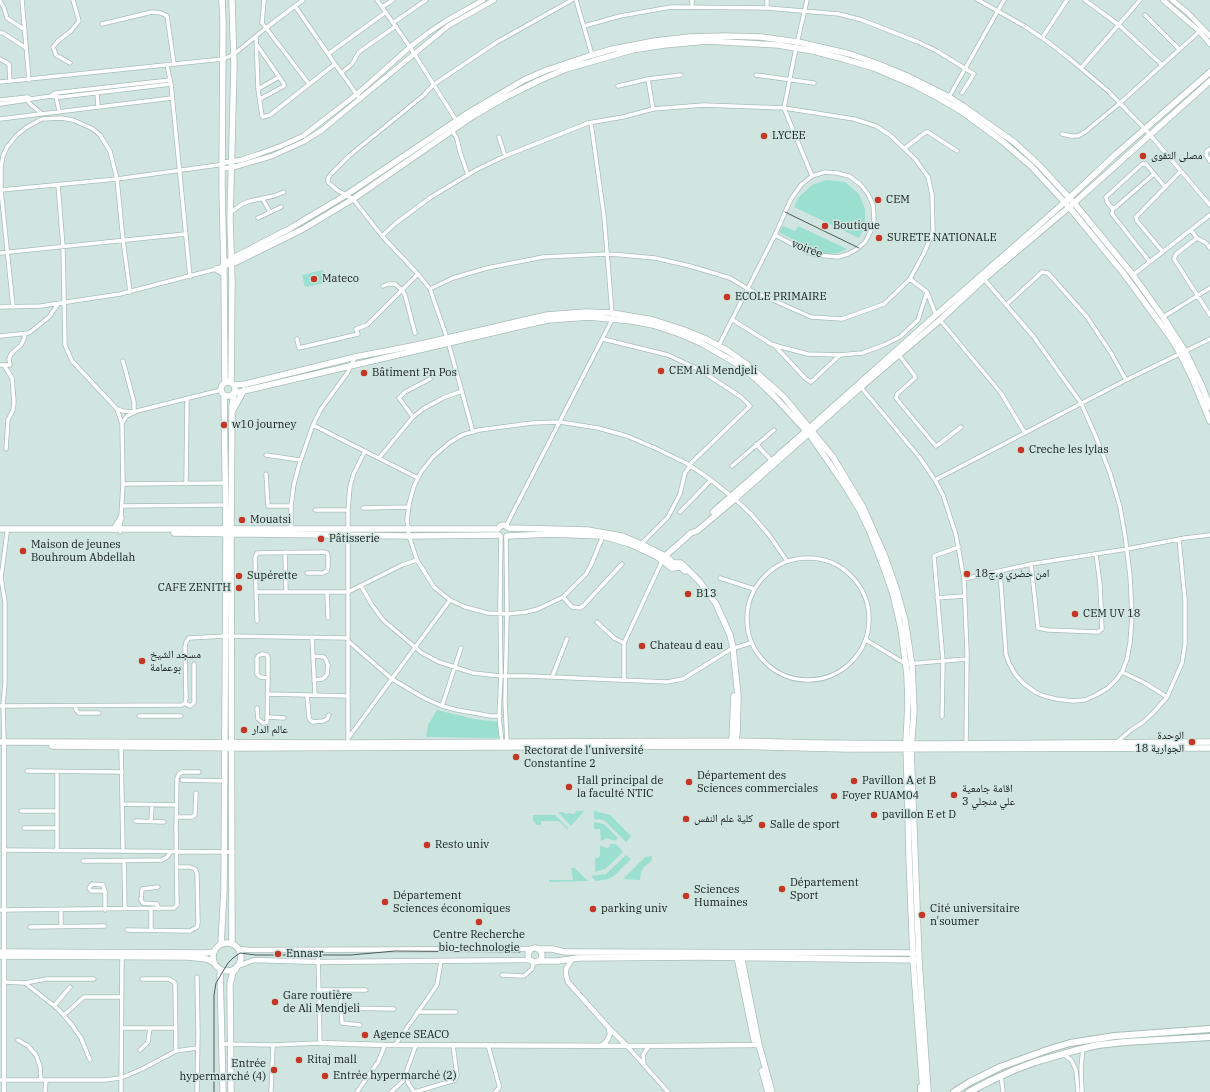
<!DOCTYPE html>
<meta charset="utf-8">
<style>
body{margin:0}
canvas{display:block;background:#d0e5e0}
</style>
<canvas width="1210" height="1092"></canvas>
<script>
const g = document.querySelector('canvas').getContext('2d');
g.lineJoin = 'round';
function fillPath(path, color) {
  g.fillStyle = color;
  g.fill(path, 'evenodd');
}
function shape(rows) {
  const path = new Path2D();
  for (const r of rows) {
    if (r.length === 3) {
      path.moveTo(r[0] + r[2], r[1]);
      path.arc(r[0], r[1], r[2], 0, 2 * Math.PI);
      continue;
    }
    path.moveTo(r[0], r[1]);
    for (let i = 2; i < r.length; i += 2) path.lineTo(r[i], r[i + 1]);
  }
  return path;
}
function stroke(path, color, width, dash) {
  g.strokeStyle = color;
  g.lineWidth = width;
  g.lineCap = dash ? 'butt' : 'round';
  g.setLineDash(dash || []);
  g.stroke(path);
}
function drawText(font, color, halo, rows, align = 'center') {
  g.font = font + ' "IBM Plex Serif","Noto Naskh Arabic",serif';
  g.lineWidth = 3;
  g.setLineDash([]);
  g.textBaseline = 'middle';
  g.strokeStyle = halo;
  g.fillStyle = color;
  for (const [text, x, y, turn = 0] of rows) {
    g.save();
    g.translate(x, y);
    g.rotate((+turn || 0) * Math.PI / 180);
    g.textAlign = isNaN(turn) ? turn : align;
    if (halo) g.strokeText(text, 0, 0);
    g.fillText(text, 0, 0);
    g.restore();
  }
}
const green = shape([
 [826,180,845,182,859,194,865,209,865,227,859,238,794,207,799,197,812,185],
 [783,226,795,231,798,226,847,249,838,253,827,254,819,253,779,232],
 [323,270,326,283,305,287,302,275],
 [437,710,474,719,499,722,499,738,426,737,428,725],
 [576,811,584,811,571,826,558,812,563,812,566,814,568,813,575,814],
 [594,811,610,815,631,836,626,842,604,820,594,819],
 [533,815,555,815,568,828,568,830,559,821,541,821,541,825,536,825,535,822,533,821],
 [594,822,604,824,618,838,615,841,607,838,601,841,600,829,594,829],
 [611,844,616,844,623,852,605,869,595,872,595,858,598,858,600,856,600,846,608,848],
 [626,855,631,859,614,876,609,879,596,881,591,876,606,874],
 [652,856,652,860,649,863,644,867,641,872,640,880,623,879,645,857],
 [571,868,575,868,588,881,549,882,549,880,573,880]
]);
const minor = shape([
 [22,0,29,80],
 [377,0,410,47,456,120],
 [576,0,592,55],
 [692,0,692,7],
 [807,0,796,48,784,108,812,176],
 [978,0,1026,27,1048,42,1070,59,1108,91,1145,129,1210,205],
 [1085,0,1119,25,1162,65],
 [0,1,4,8,7,18,25,30],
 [295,6,303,0],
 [382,7,393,0],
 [767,8,839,14,862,20,918,42,937,51,974,74,962,93],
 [1145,15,1179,49],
 [393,23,426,0],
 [102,24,152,12,161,13,167,16,174,64],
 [584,26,620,16,671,7,767,8,767,0],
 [0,33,3,33,26,48],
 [256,36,258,89,262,116,263,117,270,115,335,64,295,6,266,28,262,23,264,0],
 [1042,38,1067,0],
 [257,45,284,84,284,86,260,99],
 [328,54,386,12],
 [0,59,9,64,10,81],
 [70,63,56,55,53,47,58,41,71,31,79,21,73,0],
 [335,64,360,99],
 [167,65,171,84,190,277],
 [1081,68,1140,0],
 [341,73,352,64,359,52,396,26],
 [756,75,814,83],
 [648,79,653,109],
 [0,82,223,59,233,55,266,28,309,84],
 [618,86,648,79,681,75],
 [258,89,279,77],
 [97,93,98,107],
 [51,96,55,93,170,80],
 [56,97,59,111],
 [949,97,1004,0],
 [28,98,29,103,42,114],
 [0,100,28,97,31,99],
 [0,104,28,100,31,99,51,96,61,97,171,84],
 [0,119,172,98],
 [452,130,457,139,460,152,468,175],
 [1062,134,1071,136,1078,136,1085,132,1120,103,1201,30],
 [499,137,505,156],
 [905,148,926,132,928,132,957,151],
 [1210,149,1207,151,1206,155,1210,161],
 [825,172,837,173,849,176,860,184,868,194,873,205,874,218,873,227,865,242,857,249,848,254,838,257,817,255,807,252,775,235,791,199,801,185,812,176,825,172],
 [58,185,63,247,65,345,72,361,117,409,122,424],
 [1,190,117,179,123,240,130,292],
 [262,198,270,212],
 [1113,209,1107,202,1106,197,1142,164,1146,164,1165,187],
 [230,213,242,204,250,201,274,196,284,192],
 [258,218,281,207],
 [1191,230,1197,238],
 [382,236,353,199,337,190,328,182,328,178,331,174,349,156,424,95,433,85,497,42,572,0],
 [1210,248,1206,243,1197,238,1176,254,1174,259,1210,315],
 [1163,252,1137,221,1136,217,1181,171],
 [0,253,185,234],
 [1150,262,1112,214,1113,209,1117,206,1154,174],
 [1133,275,1210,215],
 [910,279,927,292,936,315],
 [984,279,1033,336,1081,403,1096,437,1110,473,1120,507,1125,535,1130,576,1132,616,1130,643,1127,659,1122,672,1116,680,1108,688,1096,695,1085,700,1073,701,1056,699,1044,696,1035,692,1023,683,1015,674,1009,663,1006,655,1000,571],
 [383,286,388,284,395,284,402,290,405,295,415,333],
 [430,289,453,278,487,268,543,257,607,254,622,255,655,258,690,266,730,278,748,289,811,317,842,319,884,304,910,279,924,253,933,232,932,194,928,177,915,159,890,135,876,126,854,119,784,108,704,105,653,109,623,117,588,123,505,156,476,170,431,197,396,223,382,236,418,274,430,289,447,338,473,432],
 [1006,305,1042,272,1048,273,1087,317,1111,353,1126,380],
 [0,307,41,306,120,294,216,269,224,265],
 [13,307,1,190,1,167,3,156,7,147,17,135,27,127,42,119,61,118,73,120,93,129,100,135,110,151,117,179,218,165,222,163],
 [1163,317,1210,288],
 [733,320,771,344,781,347,808,354,840,355,862,353,884,345,900,337,918,320,927,292],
 [940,320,1001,393,1025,433],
 [0,336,29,333,49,317,58,304],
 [297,339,299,348,358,334,356,329,367,325,418,274],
 [603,339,668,355,700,370,741,397,750,406,689,465],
 [775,346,806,379,811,382,840,355],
 [718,347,775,235],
 [899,355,915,376,915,378,897,394,896,398,934,444,936,446,938,445,961,427],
 [0,365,10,365,9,359,11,354,21,345,24,339,25,335],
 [4,365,12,378,14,402,13,410,8,420,6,449],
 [860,386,920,458,935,480,943,495,956,535,964,579,967,653,966,745],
 [117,409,123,411,134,412,134,402,123,361],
 [413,417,399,398,405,392,430,379],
 [313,425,418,478],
 [756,444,772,461],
 [266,455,300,460],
 [379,458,413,417,423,409,443,398,462,391],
 [732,466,774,430],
 [266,474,268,506,291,506],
 [935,480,1126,380,1210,339],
 [123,484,225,483],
 [186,484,187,400],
 [122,506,225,505],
 [363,508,409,507],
 [315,510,348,510],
 [680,512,711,480],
 [506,526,613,318,612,313,604,216,591,123],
 [291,529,291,506,294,484,299,465,313,425,321,409,348,372,355,357],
 [120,532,123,484,122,424,124,420,127,416,137,411,221,390],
 [501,536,500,603,501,676,499,716,502,743],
 [603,536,591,565,586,574,563,597,538,609,526,612,507,614,488,613,465,607,450,600,434,587,417,560,409,536,407,520,409,504,414,486,421,472,433,457,449,443,462,435,479,430,532,423,560,422,598,428,627,436,655,448,686,463,707,477,735,499,751,514,769,535,787,561],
 [506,537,507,614,505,700,507,743],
 [641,544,668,517,680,494,685,473,690,466],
 [285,552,286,592],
 [808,619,61],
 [1031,564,1038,628,1048,630,1098,632,1102,629,1100,584,1096,554],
 [720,578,754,589],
 [964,579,1031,564,1127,549,1185,538,1210,535],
 [361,586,372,605,383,620,422,653,439,662,473,673,501,676,528,676,667,682,683,679,731,649,751,643],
 [256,592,348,592,402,565,417,560],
 [327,592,328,618],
 [563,597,572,607,580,608,584,605,622,564],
 [937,598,964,596],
 [257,621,255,558,257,553,323,552,327,553,328,555,328,567,327,571,323,573,307,573],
 [597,622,614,638,624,643],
 [312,637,315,695],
 [866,640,906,664,967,659],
 [348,641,392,679,424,698,442,706,457,710,491,716,500,716],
 [262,654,267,655,268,657,268,678,260,677,257,674,257,658,258,656,262,654],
 [313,656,324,657,326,660,328,665,327,674,325,677,322,679,314,680],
 [1122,672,1145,683,1167,697],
 [552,677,567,639],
 [624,680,624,643,662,561],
 [267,694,348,696],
 [307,695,309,717,310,720,313,722,323,721,327,719,329,715],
 [185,703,190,706,194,703,194,664],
 [0,706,182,705,185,703,186,698,185,647,186,642,189,638,226,636,348,638],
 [75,706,76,710,79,713,99,713],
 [442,706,461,648],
 [257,708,258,719,263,723,267,722,268,678],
 [139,716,181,716],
 [268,717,284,718],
 [942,717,943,661,934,556,959,547],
 [349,737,450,600],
 [4,742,3,706,5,682,5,602,1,578,7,533],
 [1117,742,1131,730,1142,723,1154,712,1167,697,1182,663,1185,644,1185,600,1179,539],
 [347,745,348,738,348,510,350,486,354,473,365,451],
 [121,746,123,851],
 [27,771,122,772],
 [57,772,57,851],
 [182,780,225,781],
 [123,804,176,805],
 [21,811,57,811],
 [176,817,192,817,195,815,196,793],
 [135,821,164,822],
 [151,822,152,805],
 [24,828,57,828],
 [4,850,233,852],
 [83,861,162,860,167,857,171,852],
 [124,861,125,909],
 [92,884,103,885,105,891,91,891,89,888,92,884],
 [158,887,142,889,141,900,143,903,157,904,159,909],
 [151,909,151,930],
 [0,910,174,908,177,905,176,828,177,778,179,774,182,772,199,772],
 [61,910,61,927],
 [105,910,105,891],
 [30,927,105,926],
 [127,930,190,931,197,927,198,923,197,874,195,869,190,867,177,867],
 [502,975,524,976,532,969,534,962],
 [142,979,169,979,175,983,176,1051],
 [4,982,25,983,46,979,94,979],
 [25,983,58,1009,72,1025,81,1038,90,1060],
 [320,990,366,990],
 [340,991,342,1023,360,1025],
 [54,1006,70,987],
 [341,1008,394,1009],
 [417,1012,456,1012],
 [64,1015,84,997,122,997],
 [122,1028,176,1028],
 [18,1040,28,1046,36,1055,40,1066,41,1080],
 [222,1044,273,1045,320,1043,318,950],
 [395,1045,437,985,441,961],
 [488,1045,499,1085,499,1088,495,1092],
 [627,1046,668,1092],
 [140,1050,148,1042,150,1028],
 [1063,1054,1071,1060,1076,1070,1078,1092],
 [644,1065,643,1055,649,1046],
 [407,1075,408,1083,414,1092],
 [1001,1075,1003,1092],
 [0,1080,104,1080,121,1078,142,1069,176,1051,197,1048],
 [45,1092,46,1080],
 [121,1092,122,955],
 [197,1092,198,1034,197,977],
 [271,1092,273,1045],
 [357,1092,378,1062,385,1045],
 [391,1092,403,1081,416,1045],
 [415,1092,455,1080,457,1075,453,1045],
 [1082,1092,1081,1068,1083,1048]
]);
const tertiary = shape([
 [1163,0,1199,31,1210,44],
 [1172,0,1187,12,1210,36],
 [222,163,241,160,259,154,281,146,303,136,357,94,410,47,428,33,446,21,483,0],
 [222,168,231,168,272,156,303,142,322,130,448,26,494,0],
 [4,742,4,1092],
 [239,949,250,950,532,949],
 [572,959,566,969,566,975,568,982,609,1028,627,1046],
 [238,966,254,960,319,962,531,960],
 [320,1043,385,1045,649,1046,759,1045],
 [602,1045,605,1043,608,1039,610,1034,609,1028]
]);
const secondary = shape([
 [222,0,223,22,222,186,224,274,225,383],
 [224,265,232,264,303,229,353,199,473,116,504,98,538,81,566,69,632,50,664,45,707,41,778,45,813,51,844,59,874,68,914,85,937,97,961,111,1002,141,1032,167,1069,207,1124,274,1151,311,1171,338,1180,353,1193,380,1210,421],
 [224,265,231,259,289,229,346,195,468,113,524,80,547,70,592,55,613,49,655,41,690,37,726,36,761,37,798,42,850,54,878,64,907,76,949,97,963,106,1014,142,1039,165,1074,203,1133,275,1163,317,1185,351,1202,386,1210,407],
 [216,269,224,274],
 [228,389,7],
 [231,383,232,281,230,220,234,66,232,0],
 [234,385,246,384,355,357,417,345,547,315,586,312,612,313,653,320,684,330,706,339,728,351,748,365,784,397,833,457,863,507,884,554,896,588,905,620,912,666,914,711,911,749,919,960,928,1092],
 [235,393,521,326,548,320,589,317,632,321,653,325,680,334,701,343,734,362,755,378,773,395,810,435,847,489,859,509,870,532,885,571,893,594,901,629,907,675,908,703,906,743,909,855,913,959,923,1091],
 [233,410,244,390],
 [713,512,806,431,936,315,1065,202,1115,155,1210,72],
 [0,529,498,529,500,526,504,525,509,528,587,530,622,536,641,544,665,556,674,563,681,563,700,582,716,604,730,635,733,648,738,696,737,733,735,744],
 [114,529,121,518],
 [174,533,409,536,499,535],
 [507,536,550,534,603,536,630,544,656,556,672,568,681,567,685,571],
 [662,561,665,556,680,543,691,533,697,531,735,499,861,387,940,320,984,279,1074,203,1210,81],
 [0,742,351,743,736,741,814,743,936,744,1210,742],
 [733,743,732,741,734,696],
 [52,746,238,748,729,746,847,749,1210,748],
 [227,957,14],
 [221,944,224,890,226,534,224,395],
 [232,944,231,534,232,406,234,394],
 [535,955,7],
 [538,949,552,949,565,952,575,952,917,953],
 [0,952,206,953,213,952],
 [738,954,737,957,754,1040],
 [741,955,759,1045,772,1092],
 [0,956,188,957,207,959,213,962],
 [538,961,558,961,578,958,701,957,917,960],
 [220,970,223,1092],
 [762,1071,768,1092],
 [231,1092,230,984,233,972,236,969]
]);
const primary = shape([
 [921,1092,921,1087],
 [954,1092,970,1082,1000,1067,1047,1050,1070,1043,1115,1036,1210,1029],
 [969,1092,992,1080,1014,1070,1035,1062,1077,1050,1098,1045,1125,1042,1210,1037]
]);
const tram = shape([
 [785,212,859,248],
 [214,1092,214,995,216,983,228,963,233,958,240,953,256,955,351,955,395,951,520,952]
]);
const markers = [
 [764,136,4,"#c33724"],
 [1143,156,4,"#c33724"],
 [878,200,4,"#c33724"],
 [825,226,4,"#c33724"],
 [879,238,4,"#c33724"],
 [314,279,4,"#c33724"],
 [727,297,4,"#c33724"],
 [661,371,4,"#c33724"],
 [364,373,4,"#c33724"],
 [224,425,4,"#c33724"],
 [1021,450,4,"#c33724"],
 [242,520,4,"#c33724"],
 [321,539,4,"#c33724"],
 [23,551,4,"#c33724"],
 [967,574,4,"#c33724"],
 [239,576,4,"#c33724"],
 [239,588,4,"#c33724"],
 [688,594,4,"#c33724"],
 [1075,614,4,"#c33724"],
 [642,646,4,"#c33724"],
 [142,661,4,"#c33724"],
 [244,730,4,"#c33724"],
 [1192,742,4,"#c33724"],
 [516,757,4,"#c33724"],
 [854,781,4,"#c33724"],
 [689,782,4,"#c33724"],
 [569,787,4,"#c33724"],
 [954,795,4,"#c33724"],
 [834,796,4,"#c33724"],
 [874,815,4,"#c33724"],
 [686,819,4,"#c33724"],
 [762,825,4,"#c33724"],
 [427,845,4,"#c33724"],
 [782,889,4,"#c33724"],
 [686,896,4,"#c33724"],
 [385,902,4,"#c33724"],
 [593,909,4,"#c33724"],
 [922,915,4,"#c33724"],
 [479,922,4,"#c33724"],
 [278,954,4,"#c33724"],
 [275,1002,4,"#c33724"],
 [365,1035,4,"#c33724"],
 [299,1060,4,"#c33724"],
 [274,1070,4,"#c33724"],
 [325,1076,4,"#c33724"]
];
const poiNames = [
 ["LYCEE",772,136],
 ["مصلى التقوى",1151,156],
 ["CEM",886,200],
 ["Boutique",833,226],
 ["SURETE NATIONALE",887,238],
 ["Mateco",322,279],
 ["ECOLE PRIMAIRE",735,297],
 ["CEM Ali Mendjeli",669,371],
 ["Bâtiment Fn Pos",372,373],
 ["w10 journey",232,425],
 ["Creche les lylas",1029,450],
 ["Mouatsi",250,520],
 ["Pâtisserie",329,539],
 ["Maison de jeunes",31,545],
 ["Bouhroum Abdellah",31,558],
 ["امن حضري و.ج18",975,574],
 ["Supérette",247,576],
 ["CAFE ZENITH",231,588,"right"],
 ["B13",696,594],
 ["CEM UV 18",1083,614],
 ["Chateau d eau",650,646],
 ["مسجد الشيخ",150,655],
 ["بوعمامة",150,668],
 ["عالم الدار",252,730],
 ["الوحدة",1184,736,"right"],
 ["الجوارية 18",1184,749,"right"],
 ["Rectorat de l'université",524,751],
 ["Constantine 2",524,764],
 ["Département des",697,776],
 ["Sciences commerciales",697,789],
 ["Hall principal de",577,781],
 ["la faculté NTIC",577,794],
 ["Pavillon A et B",862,781],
 ["اقامة جامعية",962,789],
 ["علي منجلي 3",962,802],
 ["Foyer RUAM04",842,796],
 ["pavillon E et D",882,815],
 ["كلية علم النفس",694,819],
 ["Salle de sport",770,825],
 ["Resto univ",435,845],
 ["Département",790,883],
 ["Sport",790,896],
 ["Sciences",694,890],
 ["Humaines",694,903],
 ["Département",393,896],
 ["Sciences économiques",393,909],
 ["parking univ",601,909],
 ["Cité universitaire",930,909],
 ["n'soumer",930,922],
 ["Centre Recherche",479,935,"center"],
 ["bio-technologie",479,948,"center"],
 ["Ennasr",286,954],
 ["Gare routière",283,996],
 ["de Ali Mendjeli",283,1009],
 ["Agence SEACO",373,1035],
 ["Ritaj mall",307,1060],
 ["Entrée",266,1064,"right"],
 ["hypermarché (4)",266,1077,"right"],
 ["Entrée hypermarché (2)",333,1076]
];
const streetNames = [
 ["voirée",807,249,21]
];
fillPath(green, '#9adfd0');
stroke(minor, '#a9beb9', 5);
stroke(tertiary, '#a9beb9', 6);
stroke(secondary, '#a9beb9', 7);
stroke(primary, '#a9beb9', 8);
stroke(minor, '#fff', 3.5);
stroke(tertiary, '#fff', 4.5);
stroke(secondary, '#fff', 5.5);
stroke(primary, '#fff', 6);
stroke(tram, '#4d5956', 1);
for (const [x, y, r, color] of markers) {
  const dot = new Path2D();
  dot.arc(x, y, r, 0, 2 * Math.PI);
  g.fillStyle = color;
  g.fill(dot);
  stroke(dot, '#d0e5e0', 1.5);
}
drawText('11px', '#151d1b', '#d0e5e0', poiNames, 'left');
drawText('11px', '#151d1b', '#d0e5e0', streetNames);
</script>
